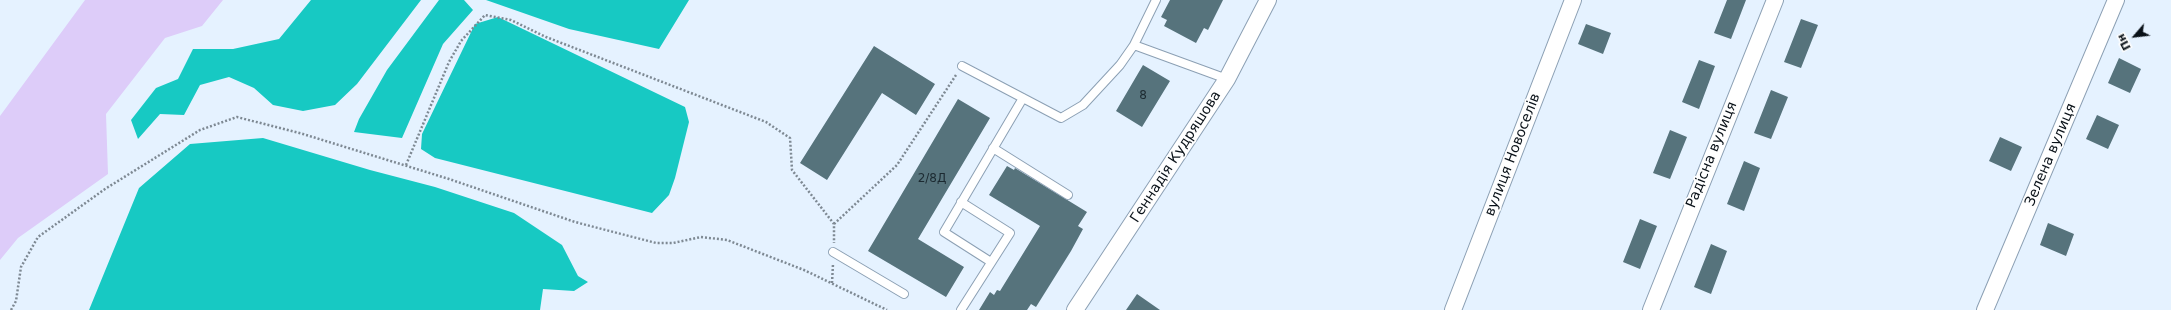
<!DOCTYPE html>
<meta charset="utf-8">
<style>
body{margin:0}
#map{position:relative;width:2171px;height:310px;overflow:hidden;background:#e5f2ff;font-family:"DejaVu Sans",sans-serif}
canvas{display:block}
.north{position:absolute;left:2115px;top:16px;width:40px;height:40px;-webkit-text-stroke:3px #fefefe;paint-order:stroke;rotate:242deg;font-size:11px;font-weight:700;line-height:16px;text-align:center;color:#091118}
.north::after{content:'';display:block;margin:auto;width:14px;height:18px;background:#091118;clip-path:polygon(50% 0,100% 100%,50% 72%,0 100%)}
</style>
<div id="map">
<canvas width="2171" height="310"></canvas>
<div class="north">Пн</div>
</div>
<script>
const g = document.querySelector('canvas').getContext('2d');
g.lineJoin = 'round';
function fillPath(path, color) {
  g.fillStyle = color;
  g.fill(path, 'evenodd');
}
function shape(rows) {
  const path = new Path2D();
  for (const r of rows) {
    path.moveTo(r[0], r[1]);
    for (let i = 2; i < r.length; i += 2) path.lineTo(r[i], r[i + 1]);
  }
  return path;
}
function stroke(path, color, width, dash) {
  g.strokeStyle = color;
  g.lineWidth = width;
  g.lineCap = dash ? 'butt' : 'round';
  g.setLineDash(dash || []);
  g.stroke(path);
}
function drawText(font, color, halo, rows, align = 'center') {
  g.font = font + ' "DejaVu Sans",sans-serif';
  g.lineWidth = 3.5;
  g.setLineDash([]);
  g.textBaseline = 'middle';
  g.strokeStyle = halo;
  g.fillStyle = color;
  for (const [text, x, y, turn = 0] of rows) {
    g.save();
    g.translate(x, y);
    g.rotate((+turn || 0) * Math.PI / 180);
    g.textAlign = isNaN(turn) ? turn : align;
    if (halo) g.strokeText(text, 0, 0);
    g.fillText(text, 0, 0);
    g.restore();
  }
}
const green = shape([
 [85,0,223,0,202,26,165,38,106,114,108,174,18,238,0,260,0,116]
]);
const water = shape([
 [311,0,421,0,357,84,335,105,303,111,273,105,254,88,229,77,200,85,184,115,160,114,138,139,131,120,156,88,178,79,193,49,233,49,279,39],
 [439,0,464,0,473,10,443,44,402,138,354,132,359,119,387,70],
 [486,0,689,0,659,49,569,29],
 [498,17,685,107,689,122,675,178,669,195,652,213,435,158,421,149,422,134,475,24],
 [263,138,370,170,435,187,514,213,562,245,578,276,588,282,574,291,543,289,540,310,89,310,139,188,190,144]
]);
const building = shape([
 [1170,0,1223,0,1208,30,1204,28,1196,43,1164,26,1167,20,1161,17],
 [1727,0,1746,0,1731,39,1714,33],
 [1801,19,1818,25,1801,68,1784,62],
 [1586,24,1611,33,1603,54,1578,44],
 [874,46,935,84,916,115,882,93,827,180,800,163],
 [2119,58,2141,69,2130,93,2108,83],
 [1699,60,1715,66,1699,109,1682,102],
 [1143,65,1170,81,1142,127,1116,111],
 [1771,90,1788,97,1771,139,1754,133],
 [958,99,990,118,918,239,964,267,946,297,868,251],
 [2097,115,2119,125,2108,149,2086,139],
 [1670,130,1687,137,1670,179,1653,173],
 [2000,137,2022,147,2011,171,1989,161],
 [1744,161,1760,168,1744,211,1727,204],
 [1007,166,1014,170,1015,168,1087,212,1078,226,1083,229,1071,251,1036,307,1031,304,1027,310,979,310,990,292,994,295,997,290,1000,291,1040,226,989,195],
 [1640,219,1657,226,1640,269,1623,262],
 [2048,223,2074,234,2066,256,2040,245],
 [1711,244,1727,251,1711,294,1694,287],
 [1137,294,1160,310,1126,310]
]);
const path = shape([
 [406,165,449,62,461,41,485,15,511,20,546,37,766,122,790,138,792,170,834,224,834,243],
 [834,224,897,165,956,75],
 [832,283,833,264],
 [11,310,16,301,21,267,38,237,105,189,200,130,237,117,303,134,449,179,575,222,656,243,673,243,701,237,727,240,804,270,887,310]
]);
const lane = shape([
 [1134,45,1156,0],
 [962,66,1061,118,1083,105,1120,65,1134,45,1227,79],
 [993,148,1068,195],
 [833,252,904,294],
 [991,262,944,232,1023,98],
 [961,310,1010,233,961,202]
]);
const street = shape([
 [1075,310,1227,79,1268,0],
 [1453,310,1573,0],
 [1651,310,1775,0],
 [1985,310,2116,0]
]);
const numberNames = [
 ["8",1143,96],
 ["2/8Д",932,179]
];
const streetNames = [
 ["вулиця Новоселів",1513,155,-69],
 ["Радісна вулиця",1712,155,-68],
 ["Зелена вулиця",2051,155,-67],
 ["Геннадія Кудряшова",1176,157,-57]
];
fillPath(green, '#ddccf9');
fillPath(water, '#17c9c3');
fillPath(building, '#56737c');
stroke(lane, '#8ca0b4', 10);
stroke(street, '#8ca0b4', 18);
stroke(path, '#7e8993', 2.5, [2, 2]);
stroke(lane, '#fff', 8);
stroke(street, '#fff', 16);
drawText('12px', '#1c2a31', null, numberNames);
drawText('14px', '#091118', '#fefefe', streetNames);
</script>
